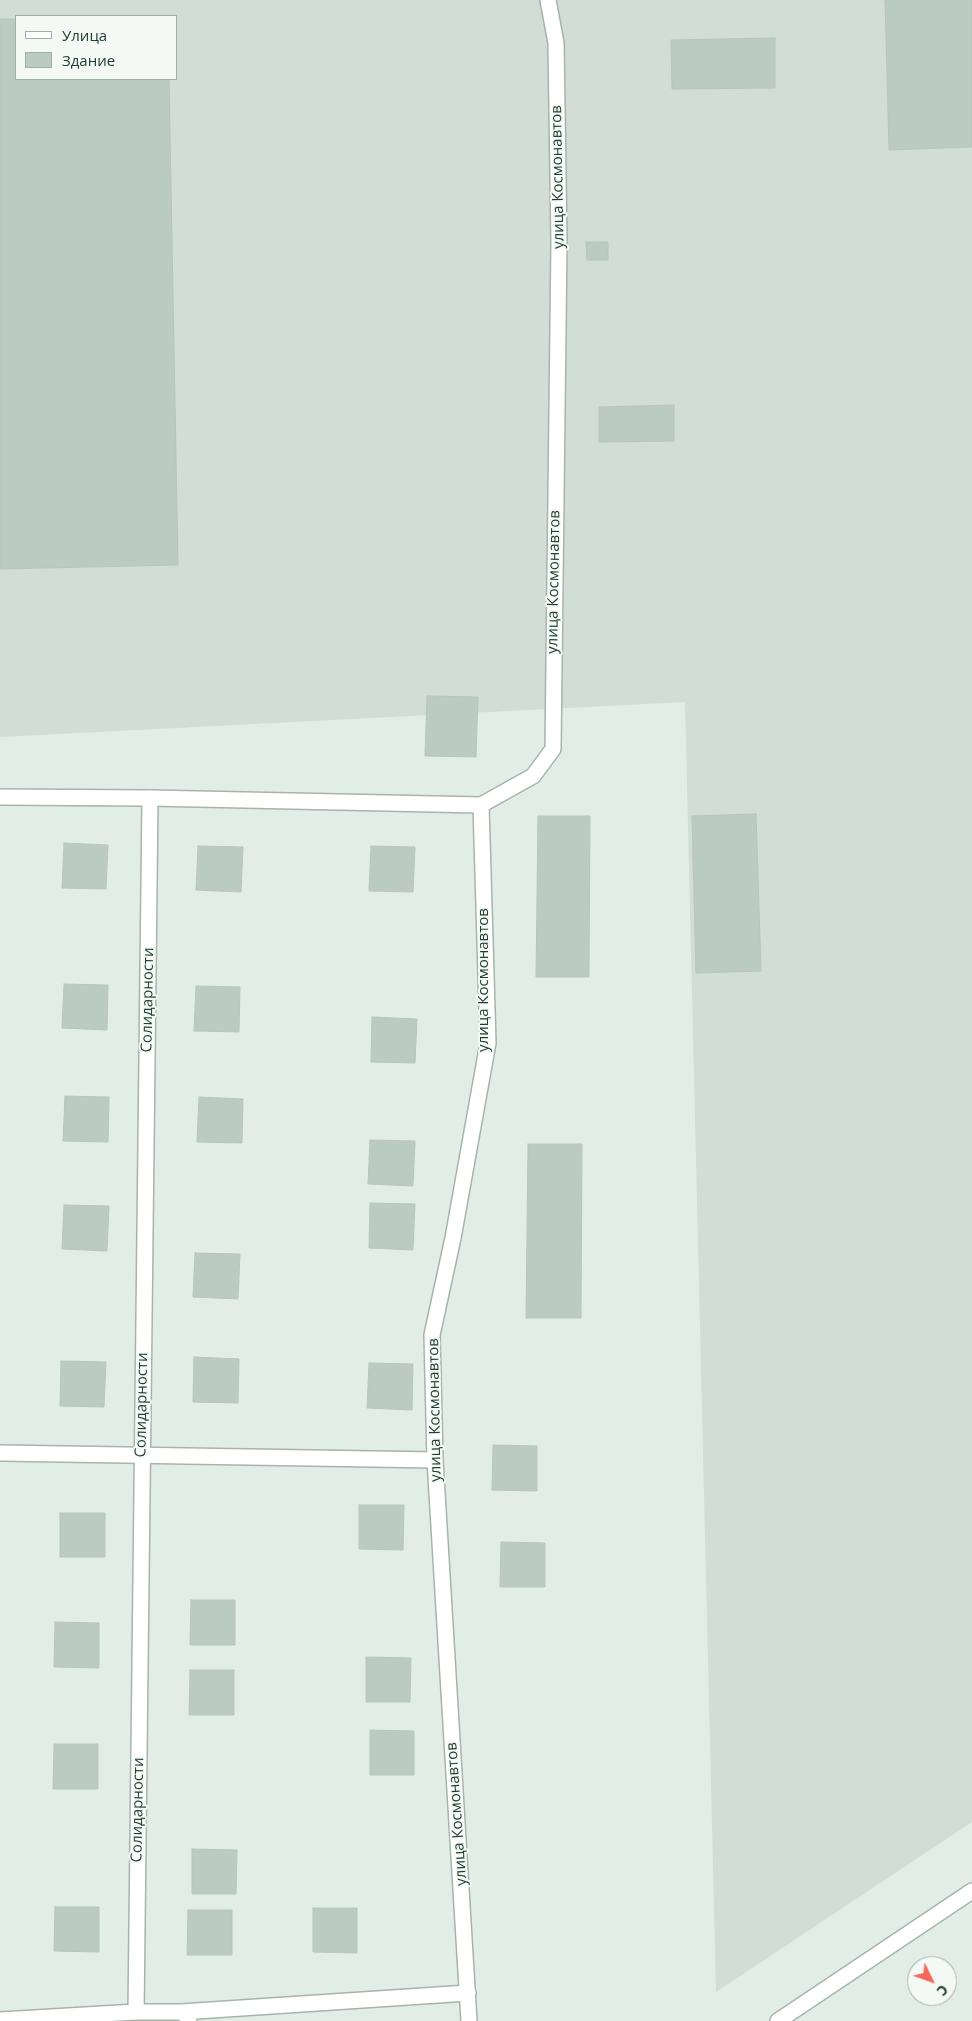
<!DOCTYPE html>
<meta charset="utf-8">
<style>
body{margin:0}
#map{position:relative;width:972px;height:2021px;overflow:hidden;background:#e3ede7;font-family:"Open Sans",sans-serif}
canvas{display:block}
.legend{position:absolute;left:15px;top:15px;width:162px;height:65px;box-sizing:border-box;background:#f4f9f6;border:1px solid #a0afa8;margin:0;padding:6px 9px;list-style:none;font-size:15px;color:#223f33}
.legend li{display:flex;align-items:center;gap:10px;height:25px}
.legend b{width:25px;border:1px solid #a0afa8}
.north{position:absolute;left:907px;top:1956px;width:50px;height:50px;box-sizing:border-box;background:#f4f9f6;border:1px solid #a0afa8;border-radius:50%;rotate:132deg;font-size:14px;font-weight:700;line-height:20px;text-align:center;color:#223f33}
.north::after{content:'';display:block;margin:auto;width:18px;height:22px;background:#f3695b;clip-path:polygon(50% 0,100% 100%,50% 72%,0 100%)}
</style>
<div id="map">
<canvas width="972" height="2021"></canvas>
<ul class="legend">
<li><b style="height:6px;background:#fff"></b>Улица</li>
<li><b style="height:14px;background:#bbcbc2"></b>Здание</li>
</ul>
<div class="north">С</div>
</div>
<script>
const g = document.querySelector('canvas').getContext('2d');
g.lineJoin = 'round';
function fillPath(path, color) {
  g.fillStyle = color;
  g.fill(path, 'evenodd');
}
function shape(rows) {
  const path = new Path2D();
  for (const r of rows) {
    path.moveTo(r[0], r[1]);
    for (let i = 2; i < r.length; i += 2) path.lineTo(r[i], r[i + 1]);
  }
  return path;
}
function stroke(path, color, width, dash) {
  g.strokeStyle = color;
  g.lineWidth = width;
  g.lineCap = dash ? 'butt' : 'round';
  g.setLineDash(dash || []);
  g.stroke(path);
}
function drawText(font, color, halo, rows, align = 'center') {
  g.font = font + ' "Open Sans",sans-serif';
  g.lineWidth = 4;
  g.setLineDash([]);
  g.textBaseline = 'middle';
  g.strokeStyle = halo;
  g.fillStyle = color;
  for (const [text, x, y, turn = 0] of rows) {
    g.save();
    g.translate(x, y);
    g.rotate((+turn || 0) * Math.PI / 180);
    g.textAlign = isNaN(turn) ? turn : align;
    if (halo) g.strokeText(text, 0, 0);
    g.fillText(text, 0, 0);
    g.restore();
  }
}
const built = shape([
 [0,0,972,0,972,1822,716,1992,685,702,0,737],
 [16,16,176,16,176,79,16,79]
]);
const building = shape([
 [885,0,972,0,972,147,889,150,885,0],
 [0,19,16,19,16,79,169,79,178,565,0,569,0,19],
 [775,38,775,88,672,89,671,40,775,38],
 [586,242,608,242,608,260,587,260,586,242],
 [674,405,674,441,599,442,599,407,674,405],
 [427,696,478,697,476,757,425,756,427,696],
 [756,814,761,971,696,973,692,816,756,814],
 [538,816,590,816,589,977,536,977,538,816],
 [64,843,108,845,106,889,62,888,64,843],
 [198,846,243,847,241,892,196,890,198,846],
 [371,846,415,847,413,892,369,891,371,846],
 [64,984,108,985,107,1030,62,1028,64,984],
 [196,986,240,987,239,1032,194,1031,196,986],
 [372,1017,417,1019,415,1063,371,1062,372,1017],
 [65,1096,109,1097,108,1142,63,1141,65,1096],
 [199,1097,243,1099,242,1143,197,1142,199,1097],
 [370,1140,415,1141,413,1186,368,1184,370,1140],
 [528,1144,582,1144,581,1318,526,1318,528,1144],
 [370,1203,415,1204,413,1250,369,1248,370,1203],
 [64,1205,109,1206,107,1251,62,1249,64,1205],
 [195,1253,240,1254,238,1299,193,1297,195,1253],
 [194,1357,239,1359,238,1403,193,1402,194,1357],
 [61,1361,106,1362,104,1407,60,1406,61,1361],
 [369,1363,413,1364,412,1410,367,1408,369,1363],
 [493,1445,537,1446,537,1491,492,1490,493,1445],
 [359,1505,404,1505,403,1550,359,1549,359,1505],
 [60,1513,105,1513,105,1557,60,1557,60,1513],
 [501,1542,545,1543,545,1587,500,1587,501,1542],
 [191,1600,235,1600,235,1645,190,1645,191,1600],
 [55,1622,99,1623,99,1668,54,1667,55,1622],
 [366,1657,411,1658,410,1702,366,1702,366,1657],
 [190,1670,234,1670,234,1715,189,1715,190,1670],
 [370,1730,414,1731,414,1775,370,1775,370,1730],
 [54,1744,98,1744,98,1789,53,1789,54,1744],
 [192,1849,237,1850,236,1894,192,1894,192,1849],
 [55,1907,99,1907,99,1952,54,1951,55,1907],
 [313,1908,357,1908,357,1953,313,1952,313,1908],
 [188,1910,232,1910,232,1955,187,1955,188,1910]
]);
const lane = shape([
 [0,797,150,798,481,805],
 [0,1453,435,1460],
 [181,2012,468,1993],
 [0,2020,136,2012,181,2012,189,2018],
 [778,2021,972,1891]
]);
const street = shape([
 [136,2012,150,798],
 [469,2021,435,1460,432,1335,453,1238,488,1043,481,805,533,776,553,749,559,242,556,43,548,0]
]);
const streetNames = [
 ["улица Космонавтов",558,177,-91],
 ["улица Космонавтов",554,582,-89],
 ["улица Космонавтов",484,980,-90],
 ["Солидарности",148,1000,-89],
 ["Солидарности",142,1405,-89],
 ["улица Космонавтов",435,1410,-91],
 ["Солидарности",138,1810,-89],
 ["улица Космонавтов",457,1814,-94]
];
fillPath(built, '#d1ddd6');
fillPath(building, '#bbcbc2');
stroke(building, '#b5c7bd', 1);
stroke(lane, '#a5b5ad', 18);
stroke(street, '#a5b5ad', 18);
stroke(lane, '#fff', 15);
stroke(street, '#fff', 15);
drawText('15px', '#223f33', '#f4f9f6', streetNames);
</script>
